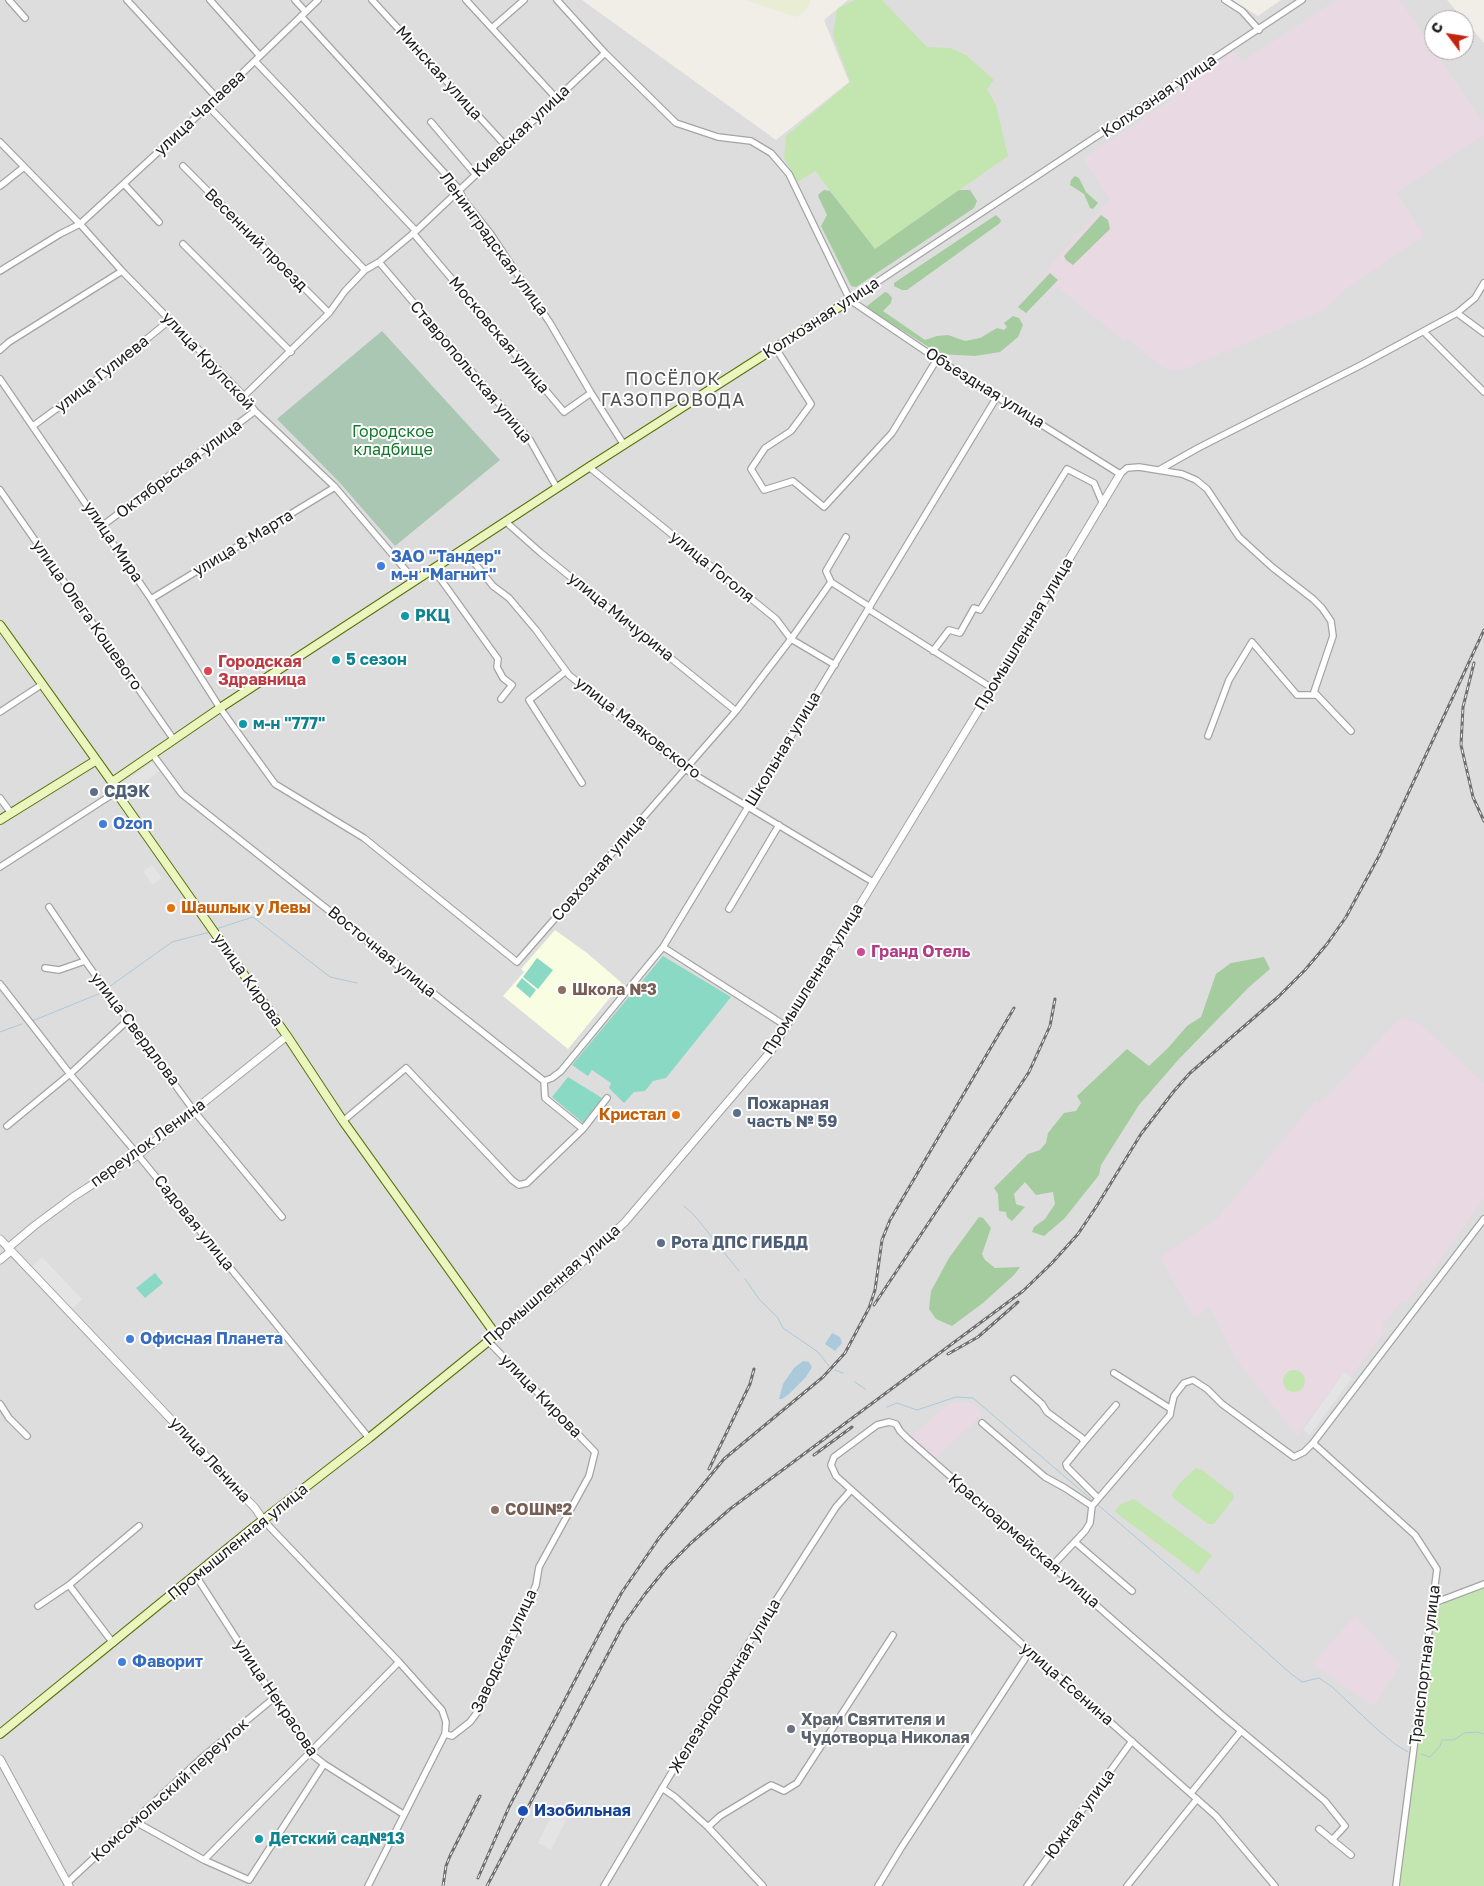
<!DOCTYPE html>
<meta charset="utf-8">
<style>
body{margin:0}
#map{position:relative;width:1484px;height:1886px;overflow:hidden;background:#f0eee7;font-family:"Golos Text",sans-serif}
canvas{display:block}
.north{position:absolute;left:1424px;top:10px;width:50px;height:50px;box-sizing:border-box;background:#fff;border:1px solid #a6a6a6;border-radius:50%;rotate:301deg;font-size:14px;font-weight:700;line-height:20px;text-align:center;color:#202020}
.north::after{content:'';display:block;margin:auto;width:18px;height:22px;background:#c2250d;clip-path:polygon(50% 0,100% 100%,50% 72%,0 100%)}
</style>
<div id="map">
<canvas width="1484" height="1886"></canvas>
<div class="north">С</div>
</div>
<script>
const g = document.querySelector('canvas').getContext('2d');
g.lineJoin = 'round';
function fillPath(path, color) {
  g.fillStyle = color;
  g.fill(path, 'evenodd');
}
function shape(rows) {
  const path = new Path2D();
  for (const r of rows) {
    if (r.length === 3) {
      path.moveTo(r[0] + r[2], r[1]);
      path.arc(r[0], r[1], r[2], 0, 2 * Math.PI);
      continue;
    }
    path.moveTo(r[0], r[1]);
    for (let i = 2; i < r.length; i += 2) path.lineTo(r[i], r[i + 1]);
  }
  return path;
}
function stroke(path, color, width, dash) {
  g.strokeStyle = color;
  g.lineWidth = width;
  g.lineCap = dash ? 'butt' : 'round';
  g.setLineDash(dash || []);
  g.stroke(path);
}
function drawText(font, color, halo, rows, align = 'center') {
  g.font = font + ' "Golos Text",sans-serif';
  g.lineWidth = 4;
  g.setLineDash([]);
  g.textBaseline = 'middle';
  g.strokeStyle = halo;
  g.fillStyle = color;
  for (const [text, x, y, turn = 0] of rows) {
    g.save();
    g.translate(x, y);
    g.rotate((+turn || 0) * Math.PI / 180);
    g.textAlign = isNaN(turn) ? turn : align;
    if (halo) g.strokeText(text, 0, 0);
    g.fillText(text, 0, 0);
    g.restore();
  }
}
const residential = shape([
 [0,0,582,0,776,140,849,82,824,20,848,0,1232,0,1258,16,1281,0,1447,0,1484,43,1484,1582,1443,1598,1403,1886,0,1886],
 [1434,20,1464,20,1464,50,1434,50]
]);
const industrial = shape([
 [1336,0,1400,0,1484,123,1484,135,1397,193,1424,236,1346,289,1324,310,1184,369,1166,370,1126,338,1124,341,1042,275,1110,199,1083,158,1171,100,1169,96,1234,51,1242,62],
 [1400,1018,1419,1023,1484,1083,1484,1198,1424,1283,1420,1283,1408,1301,1401,1302,1382,1326,1385,1331,1351,1377,1344,1371,1297,1436,1235,1358,1209,1306,1194,1318,1160,1257,1218,1218,1315,1101,1320,1103],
 [951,1402,967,1402,977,1406,983,1414,935,1459,910,1437],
 [1355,1615,1400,1665,1374,1706,1312,1664]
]);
const education = shape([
 [555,930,587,953,622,983,568,1049,503,996,524,972,521,969]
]);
const farmland = shape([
 [746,0,811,0,807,9,797,17]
]);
const grass = shape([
 [855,0,882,0,927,47,950,48,966,55,994,80,987,89,996,105,1008,156,875,249,815,171,798,182,784,158,786,136,850,82,833,35,837,9],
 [1294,1381,11],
 [1196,1468,1202,1470,1233,1494,1234,1498,1214,1524,1208,1524,1173,1498,1172,1494,1181,1482],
 [1134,1499,1212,1555,1198,1574,1115,1512,1119,1505],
 [1484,1587,1484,1886,1400,1886,1435,1615,1439,1607,1446,1602]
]);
const forest = shape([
 [1075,176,1079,178,1086,192,1098,203,1093,209,1090,208,1084,194,1070,185,1071,180],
 [824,190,830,191,875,249,959,190,970,190,977,201,974,208,856,287,851,286,821,226,827,215,818,196,819,194],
 [996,215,1001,220,1000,223,907,290,902,290,894,286,894,283],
 [1101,215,1108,220,1110,229,1073,265,1066,260,1064,256],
 [1050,273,1058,280,1026,313,1018,307],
 [885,292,888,293,892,298,891,303,883,311,925,340,937,336,948,335,965,341,980,338,997,328,1004,330,1007,327,1004,323,1013,316,1019,318,1023,325,1018,337,1000,352,975,356,940,354,868,309,867,306],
 [1264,957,1270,969,1248,988,1179,1059,1139,1105,1101,1165,1099,1175,1064,1219,1044,1236,1032,1232,1034,1227,1045,1219,1055,1204,1053,1192,1036,1195,1025,1182,1014,1194,1016,1204,1025,1207,1012,1221,1007,1217,1006,1212,999,1211,998,1194,994,1188,1028,1154,1040,1150,1046,1143,1048,1133,1064,1113,1076,1111,1081,1103,1077,1096,1127,1049,1149,1066,1168,1048,1187,1026,1201,1017,1216,974,1231,963],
 [979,1217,983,1218,991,1228,982,1254,985,1260,995,1268,1020,1267,1014,1275,983,1303,952,1326,936,1319,929,1309,931,1291,949,1258]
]);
const cemetery = shape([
 [382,331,500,460,395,546,340,483,277,419]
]);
const pitch = shape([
 [663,956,731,997,666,1078,653,1081,645,1091,634,1092,624,1103,609,1088,611,1083,592,1070,588,1076,572,1065],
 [537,958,553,970,538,989,523,977],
 [522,978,536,990,530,998,516,986],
 [568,1077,602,1098,583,1123,552,1097],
 [155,1273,163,1283,145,1298,136,1288]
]);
const parking = shape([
 [154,761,161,770,127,795,120,785],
 [152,865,162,878,152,885,143,871],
 [42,1257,82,1299,72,1309,32,1267],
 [1344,1372,1352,1378,1310,1435,1303,1430],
 [554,1811,567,1818,551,1850,538,1843]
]);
const water = shape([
 [832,1333,840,1337,842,1343,835,1351,825,1344],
 [803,1361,809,1362,812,1367,806,1377,789,1394,782,1399,779,1399,783,1384,794,1368]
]);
const stream = shape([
 [216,929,253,917,330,977,357,983],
 [109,987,172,942,210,932],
 [32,1021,101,993],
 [0,1032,22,1024],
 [684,1206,695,1216,739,1271],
 [745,1279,759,1299,778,1318,783,1328,818,1352,829,1366],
 [835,1370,843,1373],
 [855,1382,865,1389],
 [887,1407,897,1403,917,1410,956,1397,973,1398,1092,1500],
 [1097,1504,1195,1588,1290,1673,1302,1682,1319,1678,1331,1686,1379,1731,1395,1744,1408,1752],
 [1421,1754,1430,1757,1440,1746,1442,1740,1454,1740,1464,1733,1477,1732,1484,1734]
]);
const minor = shape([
 [9,0,25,18],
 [127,0,217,98],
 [210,0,260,56],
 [295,0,305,11],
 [372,0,506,146],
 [466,0,557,99],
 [557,0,605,53,676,123,718,137,751,141,771,153,789,174,850,300],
 [1225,0,1242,11,1259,30],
 [301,16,459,189,463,199,490,233,550,323,591,393,624,445],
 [492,28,524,0],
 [255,61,416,231],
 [208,106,365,270],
 [431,122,475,174],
 [0,142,80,224,122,271,244,396,255,411,335,487,415,581],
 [183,166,329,313],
 [124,184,159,222],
 [0,186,24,167],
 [413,233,564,412,591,393],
 [183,244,291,352],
 [379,262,530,440,557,488],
 [0,271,60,234,80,224,208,106,318,0],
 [850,300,937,359,1120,474,1127,468,1139,467,1182,474,1196,480,1207,489,1239,537,1272,567,1313,599,1322,608,1331,621,1333,636,1314,692,1351,731],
 [850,300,1302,0],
 [1457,313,1484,333],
 [1424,332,1484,392],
 [775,347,811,404,791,431,765,448,751,469,764,490,793,481,824,507,892,433,937,359],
 [0,350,9,342,122,271],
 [0,379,151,599,220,708,275,784,364,838,517,962,736,711,791,639,831,582,826,571,846,537],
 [244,396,329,313,345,291,365,270,379,262,416,231,605,53],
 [33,426,100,377,170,320],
 [589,467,776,619,791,639,835,665],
 [1159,470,1198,448,1363,364,1457,313,1475,298,1484,283],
 [0,490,174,740],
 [506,522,541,553,736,711],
 [102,526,255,411],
 [464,550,493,586,509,598,536,630,569,675,685,769,873,882],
 [434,570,498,659,497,667,503,678,512,685,501,699],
 [831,582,870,607],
 [151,599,335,487],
 [868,609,992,688],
 [933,651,949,630,960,633,974,608,980,610,1067,469,1094,483,1103,504],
 [566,671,529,700,582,783],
 [0,712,41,685],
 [1208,736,1229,680,1252,642,1297,695,1317,695],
 [153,755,182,794,544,1081,545,1098,583,1129],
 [0,798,11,813],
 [0,867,116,792],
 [49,907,88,965,194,1111,282,1217],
 [729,909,779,825],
 [663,947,786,1026],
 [45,968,59,970,85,961],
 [0,984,70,1074,138,1155,369,1438],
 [544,1081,552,1078,561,1071,663,947,998,395],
 [343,1121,406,1068,512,1180,519,1185,527,1183,583,1129,607,1098],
 [7,1126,70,1074,128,1020],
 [1014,1379,1042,1404,1047,1412,1082,1438,1084,1442,1066,1464,1067,1467,1098,1498],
 [0,1404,9,1418,27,1436],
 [1171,1409,1174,1396,1184,1383,1193,1380,1207,1389,1222,1404,1294,1457,1304,1452,1313,1443],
 [982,1423,1045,1477,1065,1488,1092,1506],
 [1084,1442,1116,1405],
 [264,1521,399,1662,442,1710,446,1722,445,1734,368,1886],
 [1075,1542,1132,1591],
 [1053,1565,1085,1531,1090,1523,1092,1506,1170,1415,1171,1409,1114,1373],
 [196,1576,310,1753,324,1764,403,1814],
 [69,1585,113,1643],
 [1434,1603,1484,1584],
 [38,1606,69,1585,139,1526],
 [445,1734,452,1736,470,1722,479,1710,536,1585,539,1567,589,1476,595,1452,488,1341],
 [662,1788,675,1797,708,1827,763,1886],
 [1191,1793,1241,1731],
 [134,1821,204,1860,249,1880,324,1764],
 [708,1827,720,1816,771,1785,784,1791,797,1783,893,1635],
 [1319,1829,1351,1855],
 [204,1860,399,1662],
 [67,1883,205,1755,274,1698],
 [604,1886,753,1636,836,1507,851,1490],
 [878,1886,901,1848,1030,1651],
 [1027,1886,1132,1741],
 [1127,1886,1197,1799],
 [1275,1886,1216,1816,1030,1651,836,1476,831,1465,834,1457,877,1425,889,1422,896,1424,900,1431,907,1438,1121,1627,1222,1715,1325,1801,1345,1826,1332,1840],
 [1396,1886,1437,1569,1415,1535,1313,1443,1484,1219]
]);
const tertiary = shape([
 [0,1239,255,1508,264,1521],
 [8,1248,34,1226,73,1197,138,1155,287,1036],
 [0,1260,11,1251],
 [496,1335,563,1280,625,1222,771,1051,992,688,1120,474],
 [0,1759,69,1886]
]);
const secondary = shape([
 [0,625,112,782,116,792,287,1036,343,1121,496,1335,369,1438,254,1527,0,1734],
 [112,782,220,708,589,467,850,300],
 [0,820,95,761]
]);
const rail = shape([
 [1474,663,1463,707,1461,745,1473,797,1484,821],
 [874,1305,1029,1072,1050,1026,1055,999],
 [948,1354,978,1337,1018,1302],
 [814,1455,852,1427],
 [709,1469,750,1384,754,1369],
 [478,1878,509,1807,608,1617,622,1592,659,1538,724,1459,823,1377,845,1353,869,1308,875,1290,882,1240,890,1220,1014,1008],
 [443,1886,446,1866,450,1856,480,1796],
 [487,1886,623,1625,645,1594,667,1567,691,1543,730,1509,1023,1291,1052,1263,1078,1234,1098,1204,1141,1134,1174,1091,1190,1073,1278,997,1305,970,1327,944,1346,917,1379,856,1484,630]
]);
const markers = [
 [381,566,5,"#3f7fe0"],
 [405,616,5,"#0f9aa8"],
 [336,660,5,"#0f9aa8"],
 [208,671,5,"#e0444e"],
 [243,724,5,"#0f9aa8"],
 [94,792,5,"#5c6f8a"],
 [103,824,5,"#3f7fe0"],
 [171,908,5,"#e8710a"],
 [861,952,5,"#d1479c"],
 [562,990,5,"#8d6e63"],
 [737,1113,5,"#5c6f8a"],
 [676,1115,5,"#e8710a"],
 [661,1243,5,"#5c6f8a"],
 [130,1339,5,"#3f7fe0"],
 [495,1510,5,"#8d6e63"],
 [122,1662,5,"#3f7fe0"],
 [791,1729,5,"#6b7280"],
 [523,1811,6,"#1a4fb4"],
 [259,1839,5,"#0f9aa8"]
];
const streetNames = [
 ["Минская улица",439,73,48],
 ["Колхозная улица",1159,96,-34],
 ["улица Чапаева",200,113,-43],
 ["Киевская улица",521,131,-43],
 ["Весенний проезд",256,240,45],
 ["Ленинградская улица",494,244,54],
 ["Колхозная улица",821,318,-33],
 ["Московская улица",499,335,50],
 ["улица Крупской",208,361,47],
 ["Ставропольская улица",471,372,50],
 ["улица Гулиева",102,374,-38],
 ["Объездная улица",985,388,32],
 ["Октябрьская улица",179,469,-37],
 ["улица Мира",113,542,56],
 ["улица 8 Марта",243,543,-31],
 ["улица Гоголя",712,567,39],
 ["улица Олега Кошевого",87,615,55],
 ["улица Мичурина",621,617,39],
 ["Промышленная улица",1024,634,-59],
 ["улица Маяковского",638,728,38],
 ["Школьная улица",783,749,-59],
 ["Совхозная улица",599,868,-49],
 ["Восточная улица",382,952,39],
 ["Промышленная улица",813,979,-58],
 ["улица Кирова",248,980,55],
 ["улица Свердлова",135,1029,53],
 ["переулок Ленина",148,1143,-36],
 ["Садовая улица",194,1223,51],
 ["Промышленная улица",552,1285,-41],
 ["улица Кирова",541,1396,46],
 ["улица Ленина",210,1460,47],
 ["Красноармейская улица",1024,1541,41],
 ["Промышленная улица",238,1542,-39],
 ["Заводская улица",504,1651,-65],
 ["Транспортная улица",1425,1665,-83],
 ["улица Есенина",1067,1684,41],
 ["Железнодорожная улица",725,1686,-59],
 ["улица Некрасова",276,1698,56],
 ["Комсомольский переулок",170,1790,-42],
 ["Южная улица",1080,1814,-54]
];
const parkNames = [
 ["Городское",393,432],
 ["кладбище",393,450]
];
const shopNames = [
 ["ЗАО \"Тандер\"",391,557],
 ["м-н \"Магнит\"",391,575],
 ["Ozon",113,824],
 ["Офисная Планета",140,1339],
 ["Фаворит",132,1662]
];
const cultureNames = [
 ["РКЦ",415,616],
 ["5 сезон",346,660],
 ["м-н \"777\"",253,724],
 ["Детский сад№13",269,1839]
];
const healthNames = [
 ["Городская",218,662],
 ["Здравница",218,680]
];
const serviceNames = [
 ["СДЭК",104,792],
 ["Пожарная",747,1104],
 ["часть № 59",747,1122],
 ["Рота ДПС ГИБДД",671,1243]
];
const foodNames = [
 ["Шашлык у Левы",181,908],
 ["Кристал",666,1115,"right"]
];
const hotelNames = [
 ["Гранд Отель",871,952]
];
const educationNames = [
 ["Школа №3",572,990],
 ["СОШ№2",505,1510]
];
const worshipNames = [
 ["Храм Святителя и",801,1720],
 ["Чудотворца Николая",801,1738]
];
const transitNames = [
 ["Изобильная",534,1811]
];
const neighbourhoodNames = [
 ["ПОСЁЛОК",673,379],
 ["ГАЗОПРОВОДА",673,400]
];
fillPath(residential, '#dedddd');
fillPath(industrial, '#e8d9e3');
fillPath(education, '#f9fde2');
fillPath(farmland, '#e8edd3');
fillPath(grass, '#c3e6b0');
fillPath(forest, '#a5cc9e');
fillPath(cemetery, '#a9c7b2');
fillPath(pitch, '#8ad9c5');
fillPath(parking, '#e4e4e4');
fillPath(water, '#aac9da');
stroke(stream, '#aac9da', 1);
stroke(minor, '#a4a4a4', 8);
stroke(tertiary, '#a4a4a4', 9);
stroke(secondary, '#59710c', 10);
stroke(minor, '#fff', 5.5);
stroke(tertiary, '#fff', 7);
stroke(secondary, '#ebf6be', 8);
stroke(rail, '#6e6e6e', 3);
stroke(rail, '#fff', 1, [4]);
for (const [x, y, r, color] of markers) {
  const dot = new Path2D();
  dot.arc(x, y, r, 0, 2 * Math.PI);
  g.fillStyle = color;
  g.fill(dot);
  stroke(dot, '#fff', 2);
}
drawText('16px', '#202020', '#fff', streetNames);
drawText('16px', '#137829', '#fff', parkNames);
drawText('bold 16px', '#366cbe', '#fff', shopNames, 'left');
drawText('bold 16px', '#0d838f', '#fff', cultureNames, 'left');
drawText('bold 16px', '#be3a42', '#fff', healthNames, 'left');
drawText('bold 16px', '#4e5e75', '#fff', serviceNames, 'left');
drawText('bold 16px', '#c56008', '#fff', foodNames, 'left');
drawText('bold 16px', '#b23c85', '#fff', hotelNames, 'left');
drawText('bold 16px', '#785e54', '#fff', educationNames, 'left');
drawText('bold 16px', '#5b616d', '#fff', worshipNames, 'left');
drawText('bold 16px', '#164399', '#fff', transitNames, 'left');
g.letterSpacing = '1px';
drawText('18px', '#535353', '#fff', neighbourhoodNames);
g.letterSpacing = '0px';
</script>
